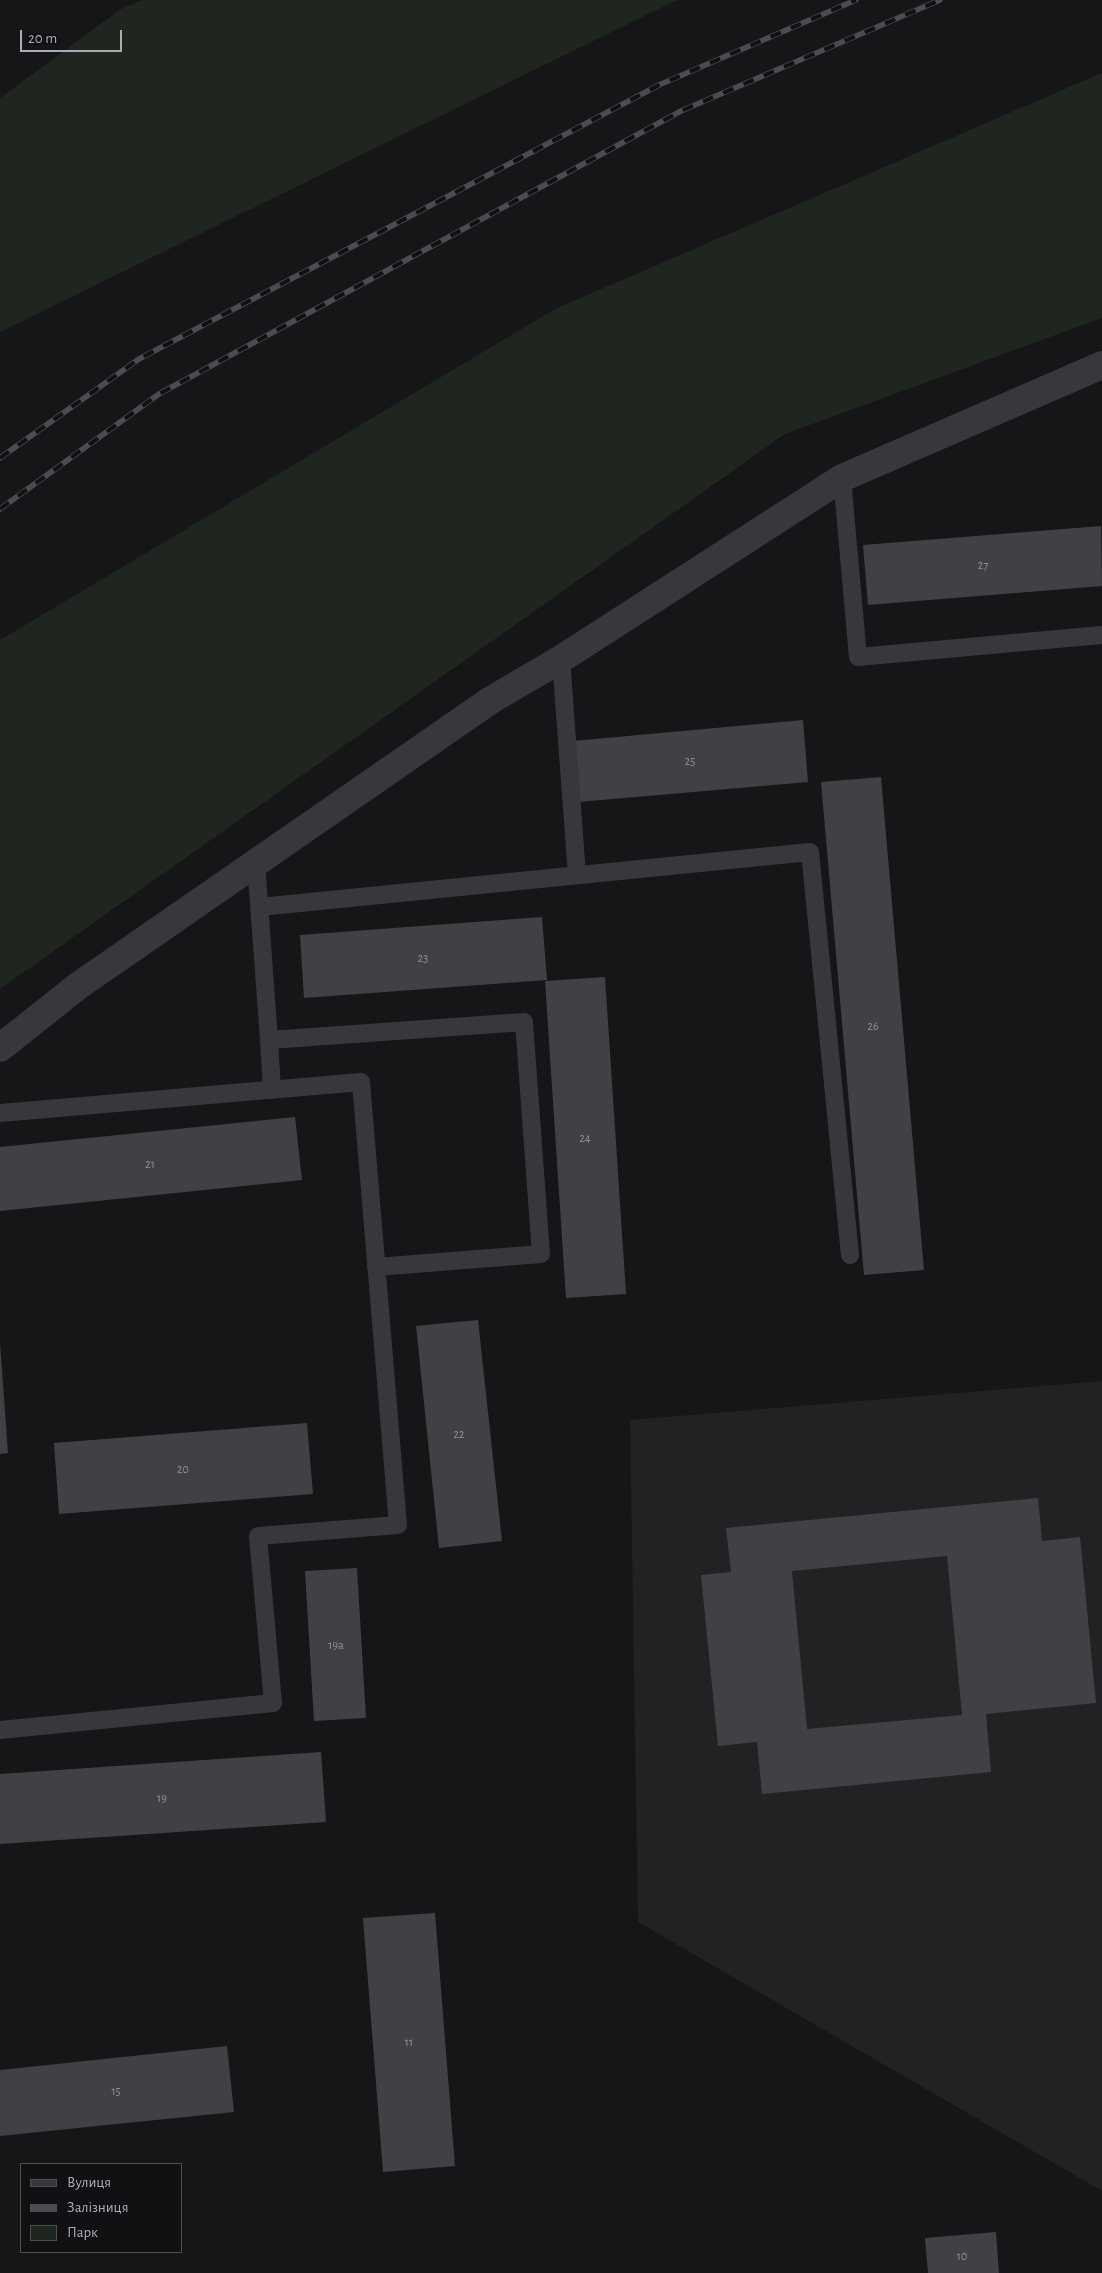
<!DOCTYPE html>
<meta charset="utf-8">
<style>
body{margin:0}
#map{position:relative;width:1102px;height:2273px;overflow:hidden;background:#161618;font-family:"Alegreya Sans",sans-serif}
canvas{display:block}
.legend{position:absolute;left:20px;top:2163px;width:162px;height:90px;box-sizing:border-box;background:#111113;border:1px solid #4d4f55;margin:0;padding:6px 9px;list-style:none;font-size:15px;color:#a8adb8}
.legend li{display:flex;align-items:center;gap:10px;height:25px}
.legend b{width:25px;border:1px solid #4d4f55}
.scale{position:absolute;left:20px;top:30px;width:102px;height:22px;box-sizing:border-box;border:2px solid #a8adb8;border-top:0;padding-left:6px;font-size:15px;line-height:18px;white-space:nowrap;color:#a8adb8;-webkit-text-stroke:4px #111113;paint-order:stroke}
</style>
<div id="map">
<canvas width="1102" height="2273"></canvas>
<ul class="legend">
<li><b style="height:6px;background:#37383d"></b>Вулиця</li>
<li><b style="height:6px;background:#4a4c52"></b>Залізниця</li>
<li><b style="height:14px;background:#1e261f"></b>Парк</li>
</ul>
<div class="scale">20 m</div>
</div>
<script>
const g = document.querySelector('canvas').getContext('2d');
g.lineJoin = 'round';
function fillPath(path, color) {
  g.fillStyle = color;
  g.fill(path, 'evenodd');
}
function shape(rows) {
  const path = new Path2D();
  for (const r of rows) {
    path.moveTo(r[0], r[1]);
    for (let i = 2; i < r.length; i += 2) path.lineTo(r[i], r[i + 1]);
  }
  return path;
}
function stroke(path, color, width, dash) {
  g.strokeStyle = color;
  g.lineWidth = width;
  g.lineCap = dash ? 'butt' : 'round';
  g.setLineDash(dash || []);
  g.stroke(path);
}
function drawText(font, color, halo, rows, align = 'center') {
  g.font = font + ' "Alegreya Sans",sans-serif';
  g.lineWidth = 5;
  g.setLineDash([]);
  g.textBaseline = 'middle';
  g.strokeStyle = halo;
  g.fillStyle = color;
  for (const [text, x, y, turn = 0] of rows) {
    g.save();
    g.translate(x, y);
    g.rotate((+turn || 0) * Math.PI / 180);
    g.textAlign = isNaN(turn) ? turn : align;
    if (halo) g.strokeText(text, 0, 0);
    g.fillText(text, 0, 0);
    g.restore();
  }
}
const built = shape([
 [1102,1381,1102,2191,638,1922,630,1420]
]);
const green = shape([
 [143,0,677,0,0,332,0,98,121,9],
 [1102,73,1102,318,785,434,0,989,0,640,555,309]
]);
const building = shape([
 [1101,526,1102,586,868,605,863,545],
 [803,720,808,782,578,802,573,741],
 [881,777,924,1270,864,1275,821,782],
 [542,917,547,980,304,998,300,935],
 [605,977,626,1294,566,1298,545,981],
 [295,1117,302,1180,0,1211,0,1147],
 [478,1320,502,1541,439,1548,416,1326],
 [0,1342,8,1453,0,1454],
 [307,1423,313,1494,59,1514,54,1443],
 [1038,1498,1042,1541,1080,1537,1096,1703,986,1714,991,1772,762,1794,757,1742,718,1746,701,1575,731,1572,726,1528],
 [947,1556,962,1715,807,1729,792,1571],
 [357,1568,366,1718,314,1721,305,1571],
 [321,1752,326,1822,0,1844,0,1774],
 [435,1913,455,2166,383,2172,363,1918],
 [227,2046,234,2112,0,2136,0,2070],
 [996,2232,999,2273,928,2273,925,2238]
]);
const lane = shape([
 [842,478,858,657,1102,635],
 [561,659,577,875],
 [256,862,269,1040,524,1022,541,1254,376,1267],
 [260,907,810,852,850,1255],
 [269,1040,272,1090],
 [0,1113,361,1082,398,1525,258,1536,273,1703,0,1730]
]);
const street = shape([
 [0,1048,78,986,491,700,561,659,842,478,1102,365]
]);
const rail = shape([
 [0,458,139,359,659,85,856,0],
 [0,509,159,394,681,111,940,0]
]);
const numberNames = [
 ["27",983,565],
 ["25",690,761],
 ["23",423,958],
 ["26",873,1026],
 ["24",585,1138],
 ["21",150,1164],
 ["22",459,1434],
 ["20",183,1469],
 ["19а",336,1645],
 ["19",162,1798],
 ["11",409,2042],
 ["15",116,2091],
 ["10",962,2256]
];
fillPath(built, '#222225');
fillPath(green, '#1e261f');
fillPath(building, '#404145');
stroke(lane, '#37383d', 18);
stroke(street, '#37383d', 28);
stroke(rail, '#4a4c52', 5.5);
stroke(rail, '#111113', 4, [11]);
drawText('12px', '#8e929b', null, numberNames);
</script>
